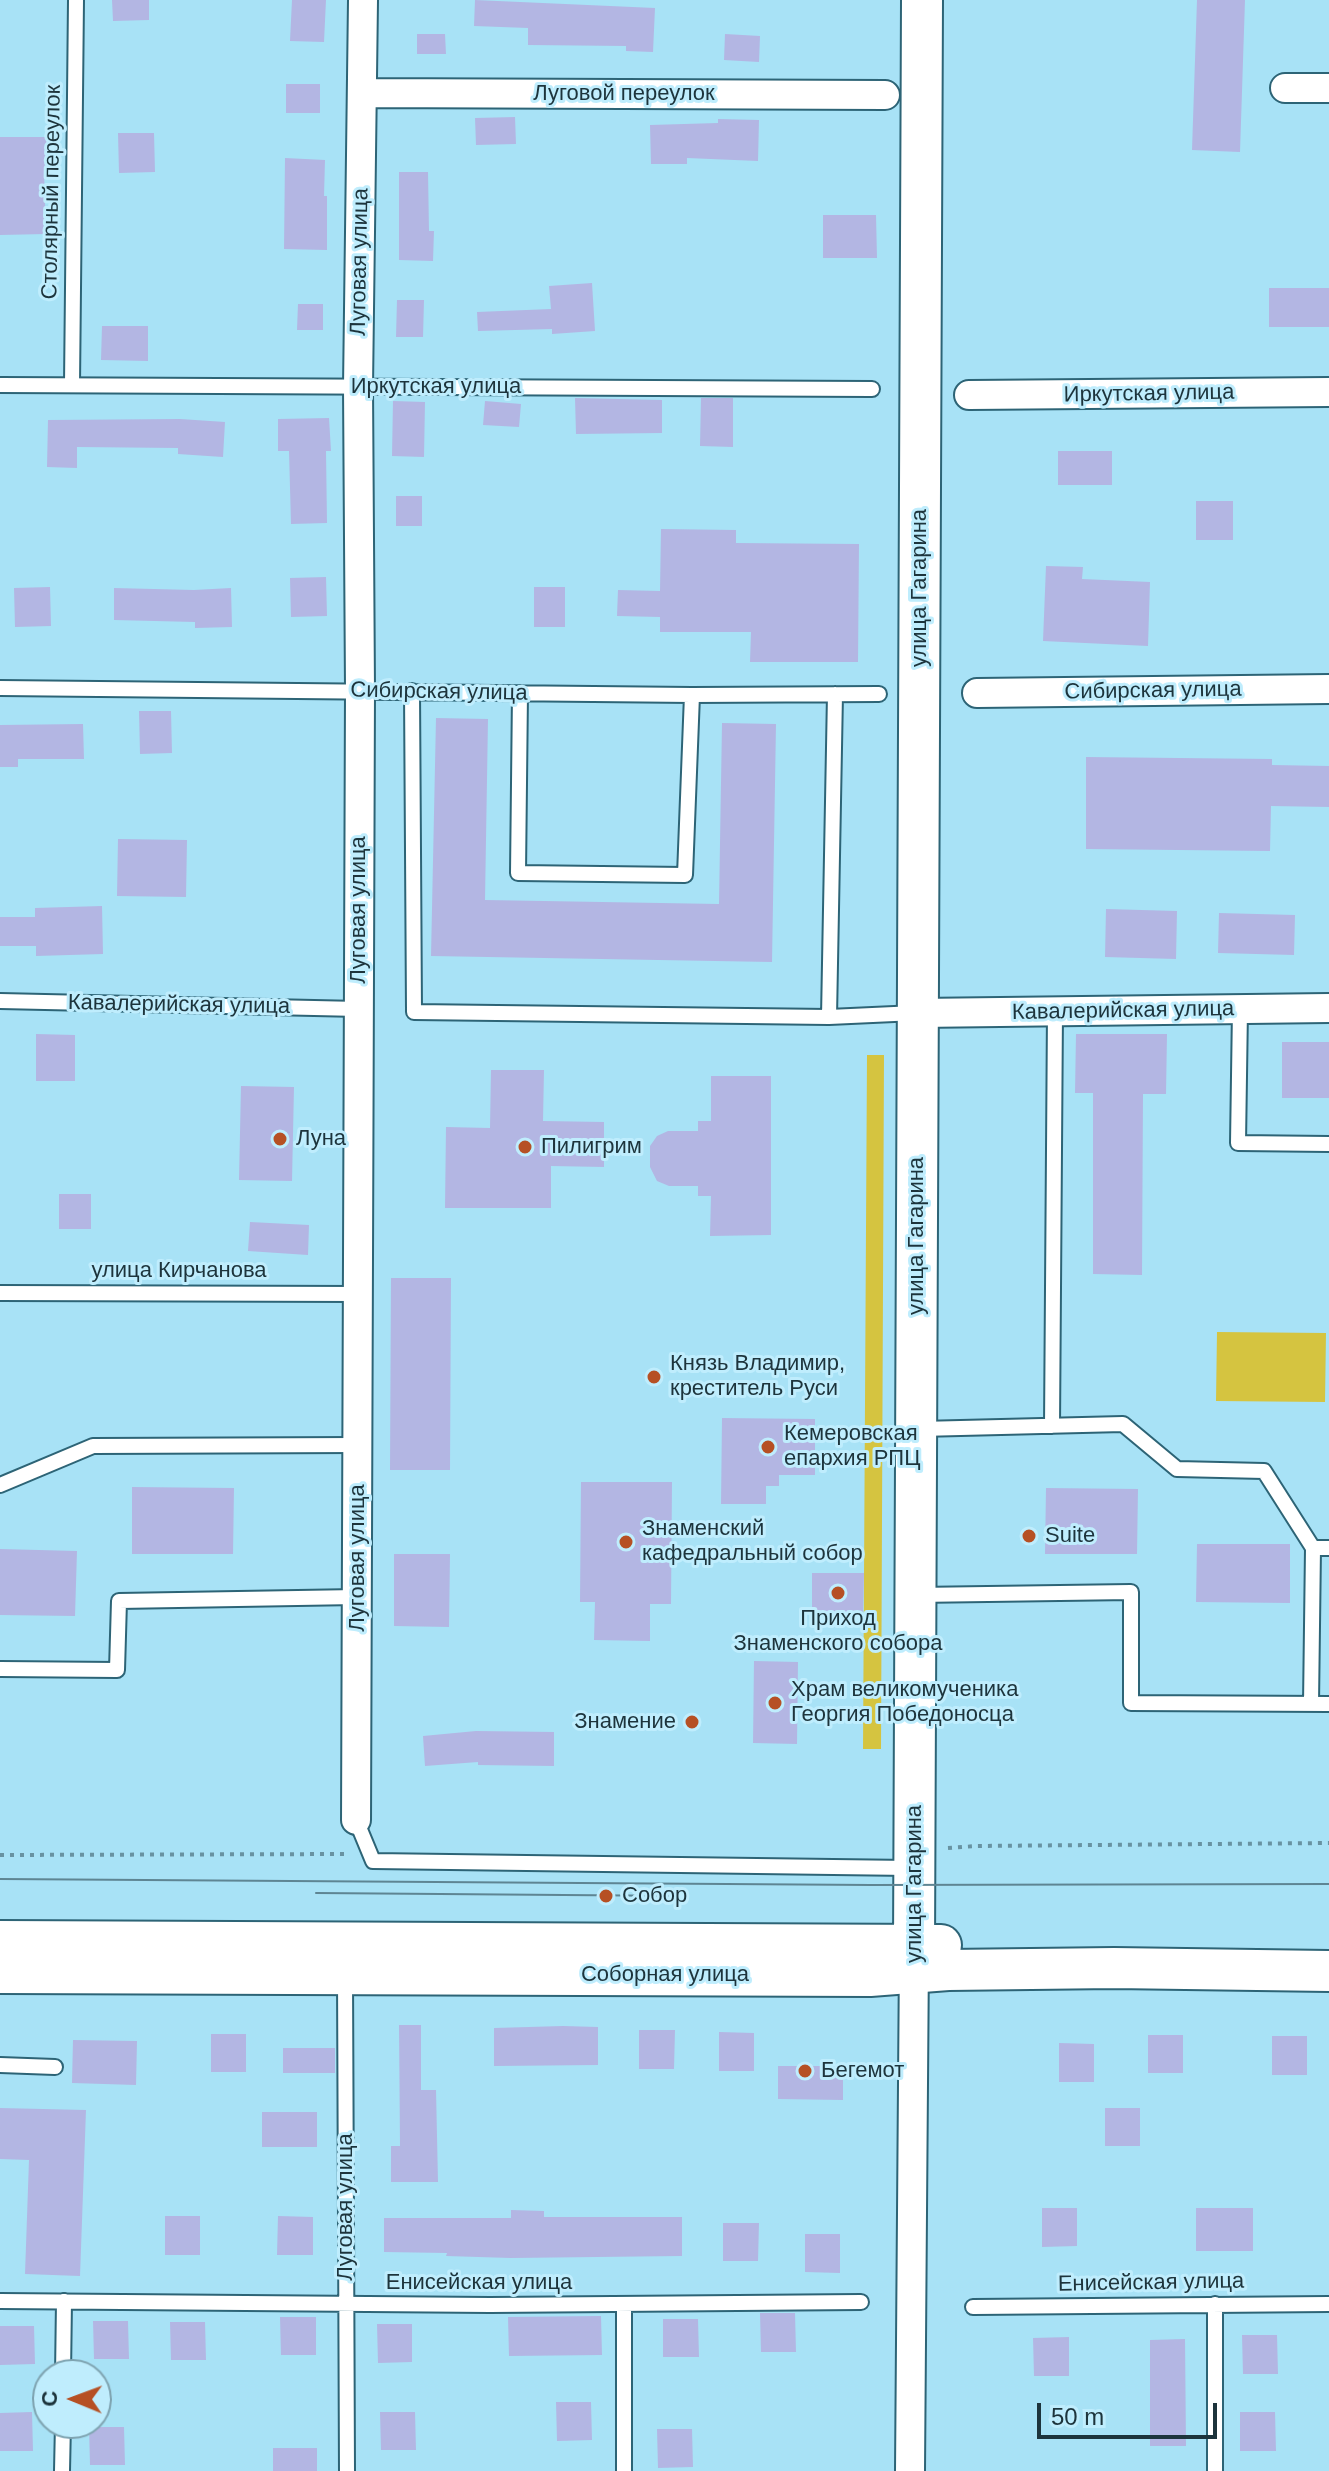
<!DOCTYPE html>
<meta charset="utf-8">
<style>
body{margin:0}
#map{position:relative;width:1329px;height:2471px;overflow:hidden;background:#a8e2f6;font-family:Helvetica,sans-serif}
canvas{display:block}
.north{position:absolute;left:32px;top:2359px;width:80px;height:80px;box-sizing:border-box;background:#bfedfd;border:2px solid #7ea3b0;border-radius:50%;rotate:271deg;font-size:22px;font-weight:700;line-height:32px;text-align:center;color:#1d343c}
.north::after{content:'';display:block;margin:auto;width:28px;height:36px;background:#b65024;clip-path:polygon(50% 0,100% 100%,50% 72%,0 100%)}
.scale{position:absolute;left:1037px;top:2403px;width:180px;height:36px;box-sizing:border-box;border:4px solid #1d343c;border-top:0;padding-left:10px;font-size:24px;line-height:28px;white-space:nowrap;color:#1d343c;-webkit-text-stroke:6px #bfedfd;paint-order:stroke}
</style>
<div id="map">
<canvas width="1329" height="2471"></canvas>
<div class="north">С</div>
<div class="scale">50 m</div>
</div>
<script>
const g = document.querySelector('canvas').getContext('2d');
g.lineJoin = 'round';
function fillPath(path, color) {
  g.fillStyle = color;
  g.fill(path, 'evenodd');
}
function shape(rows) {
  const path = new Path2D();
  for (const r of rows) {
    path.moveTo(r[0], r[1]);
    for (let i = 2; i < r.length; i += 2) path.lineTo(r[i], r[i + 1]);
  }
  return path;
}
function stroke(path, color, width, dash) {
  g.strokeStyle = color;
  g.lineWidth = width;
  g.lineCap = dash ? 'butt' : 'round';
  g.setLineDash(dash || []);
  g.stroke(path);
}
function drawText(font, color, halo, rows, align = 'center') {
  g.font = font + ' Helvetica,sans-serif';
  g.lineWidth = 6;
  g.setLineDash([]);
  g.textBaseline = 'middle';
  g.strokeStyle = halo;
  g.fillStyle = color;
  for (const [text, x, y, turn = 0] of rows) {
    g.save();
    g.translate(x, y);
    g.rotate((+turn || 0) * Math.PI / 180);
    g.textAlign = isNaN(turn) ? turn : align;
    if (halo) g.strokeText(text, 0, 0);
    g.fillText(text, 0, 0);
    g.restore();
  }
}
const green = shape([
 [867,1055,884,1055,881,1749,863,1749],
 [1217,1332,1326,1333,1325,1402,1216,1401]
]);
const building = shape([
 [112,0,149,0,149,20,113,21],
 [292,0,326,0,324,42,290,41],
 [475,0,655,8,653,52,626,51,626,46,528,45,528,28,474,26],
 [1197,0,1245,0,1240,152,1192,150],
 [417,34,445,34,446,54,417,54],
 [725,34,760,36,759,62,724,60],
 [286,84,320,84,320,113,286,113],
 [515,117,516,144,476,145,475,118],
 [718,119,759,120,758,161,687,158,687,164,651,164,650,125,718,123],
 [118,133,154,133,155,172,119,173],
 [0,137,48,137,48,171,44,171,46,234,0,235],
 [285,158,325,160,324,196,327,196,327,250,284,249],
 [399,172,428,172,429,231,434,231,433,261,399,260],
 [823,215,876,215,877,258,823,258],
 [592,283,595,331,552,334,552,329,478,331,477,312,551,309,549,286],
 [1269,288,1329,288,1329,327,1269,327],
 [397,300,424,300,423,337,396,337],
 [298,304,323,304,323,330,297,330],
 [102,326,148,326,148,361,101,360],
 [575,398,662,400,662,433,576,434],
 [701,398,733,398,733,447,700,446],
 [393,401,425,402,424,457,392,456],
 [485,401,521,404,519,427,483,425],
 [329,418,331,451,326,451,327,523,291,524,289,451,278,451,278,419],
 [180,419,225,422,223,457,178,454,178,448,77,447,77,468,47,467,48,420],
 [1058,451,1112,451,1112,485,1058,485],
 [396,496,422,496,422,526,396,526],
 [1196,501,1233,501,1233,540,1196,540],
 [661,529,736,530,736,543,859,544,858,662,750,662,751,632,660,632,660,617,617,616,618,590,660,591],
 [1046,566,1083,567,1082,579,1150,582,1148,646,1043,641],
 [326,577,327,616,291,617,290,578],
 [50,587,51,626,15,627,14,588],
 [534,587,565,587,565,627,534,627],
 [114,588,194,590,231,588,232,627,195,628,195,622,114,620],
 [139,711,171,711,172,753,140,754],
 [436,718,488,719,485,900,719,904,722,723,776,724,772,962,431,956],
 [83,724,84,759,18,759,18,767,0,767,0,725],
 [1086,757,1272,759,1272,765,1329,766,1329,807,1271,806,1270,851,1086,849],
 [118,839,187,840,186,897,117,896],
 [102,906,103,954,36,956,36,946,0,946,0,917,35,917,35,908],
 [1106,909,1177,911,1176,959,1105,957],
 [1219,913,1295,915,1294,955,1218,953],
 [36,1034,75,1035,75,1081,36,1081],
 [1076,1034,1167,1034,1166,1094,1143,1094,1142,1275,1093,1274,1093,1093,1075,1093],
 [1282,1042,1329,1042,1329,1098,1282,1098],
 [491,1070,544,1070,543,1121,604,1122,604,1167,551,1166,551,1208,445,1208,446,1127,490,1128],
 [711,1076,771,1076,771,1235,710,1236,711,1196,698,1196,698,1186,669,1186,657,1181,650,1167,650,1146,657,1136,668,1131,698,1131,698,1121,711,1121],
 [241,1086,294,1087,292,1181,239,1180],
 [59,1194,91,1194,91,1229,59,1229],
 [250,1222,309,1225,308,1255,248,1251],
 [391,1278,451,1278,450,1470,390,1470],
 [722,1418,815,1419,815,1475,779,1475,779,1486,766,1486,766,1504,721,1504],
 [581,1482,672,1482,671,1604,650,1604,650,1641,594,1640,595,1602,580,1602],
 [132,1487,234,1488,233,1554,132,1554],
 [1046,1488,1138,1489,1137,1554,1045,1554],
 [1197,1544,1290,1544,1290,1603,1196,1602],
 [0,1549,77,1551,75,1616,0,1615],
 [394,1554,450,1554,449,1627,394,1626],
 [812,1573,864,1573,863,1613,812,1612],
 [754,1661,798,1662,797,1744,753,1743],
 [476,1731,554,1732,554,1766,478,1765,478,1762,425,1766,423,1736],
 [399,2025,421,2025,421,2090,436,2090,438,2182,391,2182,391,2146,400,2146],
 [563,2026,598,2027,598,2065,494,2066,494,2028],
 [639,2030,675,2030,674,2069,639,2069],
 [719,2032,754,2033,754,2071,719,2071],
 [211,2034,246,2034,246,2072,211,2072],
 [1148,2035,1183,2035,1183,2073,1148,2073],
 [1272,2036,1307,2036,1307,2075,1272,2075],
 [73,2040,137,2041,136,2085,72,2083],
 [1059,2043,1094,2044,1094,2082,1059,2082],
 [283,2048,335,2048,335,2073,283,2073],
 [778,2066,843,2066,843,2100,778,2099],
 [0,2108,86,2110,80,2276,25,2274,29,2160,0,2159],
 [1105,2108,1140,2108,1140,2146,1105,2146],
 [262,2112,317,2112,317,2147,262,2147],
 [1042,2208,1077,2208,1077,2246,1042,2247],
 [1196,2208,1253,2208,1253,2251,1196,2251],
 [511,2210,544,2211,544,2217,682,2217,682,2256,511,2258,446,2256,447,2253,384,2252,384,2218,511,2218],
 [165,2216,200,2216,200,2255,165,2255],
 [278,2216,313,2217,313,2255,277,2255],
 [723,2223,759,2223,758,2261,723,2261],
 [805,2234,840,2234,840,2273,805,2272],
 [760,2313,795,2313,796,2352,761,2352],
 [601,2316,602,2355,509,2356,508,2317],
 [280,2317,316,2317,316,2355,281,2355],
 [663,2319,698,2319,699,2357,663,2357],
 [93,2321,128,2321,129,2359,94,2359],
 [170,2322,205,2322,206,2360,171,2360],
 [377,2324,412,2324,412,2362,378,2363],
 [0,2326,34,2326,35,2364,0,2365],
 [1242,2335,1277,2335,1278,2374,1243,2374],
 [1069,2337,1069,2376,1034,2376,1033,2338],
 [1185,2339,1186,2446,1150,2446,1150,2340],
 [556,2402,591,2402,592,2440,557,2441],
 [32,2412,33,2451,0,2451,0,2413],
 [380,2412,415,2412,416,2450,381,2450],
 [1240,2412,1275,2412,1276,2451,1240,2451],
 [89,2427,124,2427,125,2465,90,2465],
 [657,2429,692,2429,693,2467,658,2468],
 [273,2448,317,2448,317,2471,273,2471]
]);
const path = shape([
 [948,1848,977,1846,1329,1843],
 [0,1855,350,1854]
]);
const lane = shape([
 [72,384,76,0],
 [0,385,872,389],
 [0,688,692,695,879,694],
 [412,691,414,1012,829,1017,916,1013],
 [520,693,518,873,685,875,692,695],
 [0,1001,359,1009],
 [1240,1009,1238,1143,1329,1144],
 [829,1017,835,694],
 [0,1293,359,1294],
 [1052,1426,1055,1011],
 [920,1429,1123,1424,1177,1469,1264,1471,1313,1548,1329,1548],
 [0,1485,93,1446,358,1445],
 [916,1595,1131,1592,1131,1703,1329,1704],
 [0,1669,117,1670,119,1601,357,1597],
 [1311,1704,1313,1548],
 [356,1820,373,1861,910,1868],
 [345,1975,347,2471],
 [0,2065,55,2067],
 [0,2301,490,2305,861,2302],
 [624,2305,624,2471],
 [973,2307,1329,2304],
 [63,2375,64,2301],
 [62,2471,63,2423],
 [1215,2471,1215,2304]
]);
const street = shape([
 [1285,88,1329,88],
 [362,93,885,95],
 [969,395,1329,392],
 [977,693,1329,689],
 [918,1013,1329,1008],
 [356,1820,360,690,358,387,363,0],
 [910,2471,914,1954]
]);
const secondary = shape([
 [0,1941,941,1945],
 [914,1945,922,0],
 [0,1973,870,1976,948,1970,1114,1968,1329,1971]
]);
const tram = shape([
 [0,1879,871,1885,1329,1884],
 [316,1893,688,1896]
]);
const markers = [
 [280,1139,8,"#b65024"],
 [525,1147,8,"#b65024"],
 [654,1377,8,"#b65024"],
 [768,1447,8,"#b65024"],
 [1029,1536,8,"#b65024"],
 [626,1542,8,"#b65024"],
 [838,1593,8,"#b65024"],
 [775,1703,8,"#b65024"],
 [692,1722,8,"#b65024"],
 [606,1896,8,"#b65024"],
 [805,2071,8,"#b65024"]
];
const streetNames = [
 ["Луговой переулок",624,94],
 ["Столярный переулок",52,192,-89],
 ["Луговая улица",360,262,-89],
 ["Иркутская улица",436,387],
 ["Иркутская улица",1149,394,-1],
 ["улица Гагарина",920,588,-90],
 ["Сибирская улица",1153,691,-1],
 ["Сибирская улица",439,692,1],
 ["Луговая улица",359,910,-90],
 ["Кавалерийская улица",179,1005,1],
 ["Кавалерийская улица",1123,1011,-1],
 ["улица Гагарина",917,1236,-90],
 ["улица Кирчанова",179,1271],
 ["Луговая улица",358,1558,-90],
 ["улица Гагарина",915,1884,-90],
 ["Соборная улица",665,1975],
 ["Луговая улица",346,2207,-90],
 ["Енисейская улица",479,2283],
 ["Енисейская улица",1151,2283,-1]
];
const poiNames = [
 ["Луна",296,1139],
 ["Пилигрим",541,1147],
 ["Князь Владимир,",670,1364],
 ["креститель Руси",670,1389],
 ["Кемеровская",784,1434],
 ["епархия РПЦ",784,1459],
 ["Знаменский",642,1529],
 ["кафедральный собор",642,1554],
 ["Suite",1045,1536],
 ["Приход",838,1619,"center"],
 ["Знаменского собора",838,1644,"center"],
 ["Храм великомученика",791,1690],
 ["Георгия Победоносца",791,1715],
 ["Знамение",676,1722,"right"],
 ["Собор",622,1896],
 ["Бегемот",821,2071]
];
fillPath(green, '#d5c440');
fillPath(building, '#b3b6e3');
stroke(lane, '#2d6476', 18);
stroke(street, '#2d6476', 32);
stroke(secondary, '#2d6476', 44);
stroke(path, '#6892a1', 4, [4, 6]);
stroke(lane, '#fff', 14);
stroke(street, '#fff', 28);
stroke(secondary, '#fff', 40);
stroke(tram, '#5e8593', 2);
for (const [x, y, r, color] of markers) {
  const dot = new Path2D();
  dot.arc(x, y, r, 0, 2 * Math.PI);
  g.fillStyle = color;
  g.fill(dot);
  stroke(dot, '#bfedfd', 3);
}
drawText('22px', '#1d343c', '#bfedfd', streetNames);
drawText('22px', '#1d343c', '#bfedfd', poiNames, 'left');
</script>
